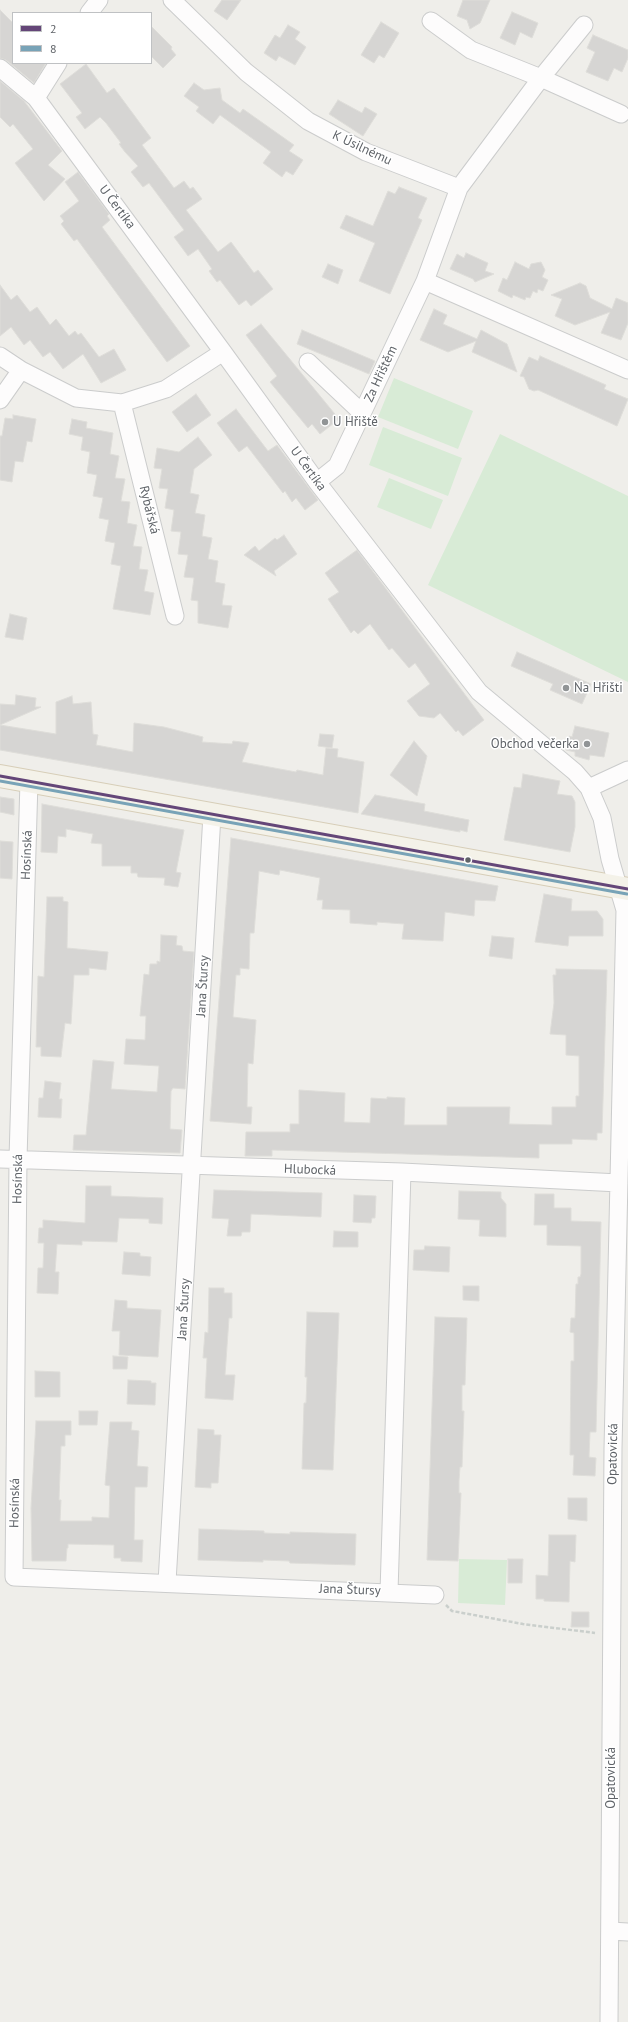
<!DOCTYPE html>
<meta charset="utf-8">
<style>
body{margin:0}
#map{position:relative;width:628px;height:2022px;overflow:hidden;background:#efeeea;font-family:"PT Sans",sans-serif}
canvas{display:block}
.legend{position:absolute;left:12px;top:12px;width:140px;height:52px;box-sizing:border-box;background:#fff;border:1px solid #bfc1c3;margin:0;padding:5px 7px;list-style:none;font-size:12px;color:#5f6368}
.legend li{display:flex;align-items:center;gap:8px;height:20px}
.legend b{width:20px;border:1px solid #bfc1c3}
</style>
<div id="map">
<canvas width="628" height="2022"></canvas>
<ul class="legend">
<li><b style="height:5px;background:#644678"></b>2</li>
<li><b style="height:5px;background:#78a3b7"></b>8</li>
</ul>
</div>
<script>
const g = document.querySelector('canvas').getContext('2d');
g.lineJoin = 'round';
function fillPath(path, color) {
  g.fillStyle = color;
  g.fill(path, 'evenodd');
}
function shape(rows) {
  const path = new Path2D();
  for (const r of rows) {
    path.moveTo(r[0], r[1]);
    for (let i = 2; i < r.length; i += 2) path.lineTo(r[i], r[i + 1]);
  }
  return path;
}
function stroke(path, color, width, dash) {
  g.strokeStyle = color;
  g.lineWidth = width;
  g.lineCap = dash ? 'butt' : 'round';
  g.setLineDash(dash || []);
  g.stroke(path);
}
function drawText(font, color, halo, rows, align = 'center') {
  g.font = font + ' "PT Sans",sans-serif';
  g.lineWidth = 3;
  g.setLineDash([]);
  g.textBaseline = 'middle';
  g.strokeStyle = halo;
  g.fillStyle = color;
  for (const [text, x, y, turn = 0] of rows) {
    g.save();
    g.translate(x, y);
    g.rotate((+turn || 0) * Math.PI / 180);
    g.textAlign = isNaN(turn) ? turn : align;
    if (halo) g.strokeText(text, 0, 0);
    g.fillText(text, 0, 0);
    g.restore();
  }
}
const green = shape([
 [394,378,473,411,458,449,378,417],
 [383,427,462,458,448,496,369,465],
 [500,434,628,496,628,682,428,585],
 [389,478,443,500,431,529,377,507],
 [459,1559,507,1560,505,1605,458,1603]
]);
const building = shape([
 [222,0,241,0,227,20,214,11,222,0],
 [463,0,490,0,480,23,470,29,467,20,457,16,463,0],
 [0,10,13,23,13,63,46,63,34,83,6,60,0,58,0,10],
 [512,12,538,23,532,38,520,32,515,45,500,38,512,12],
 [381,22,399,33,384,58,379,55,374,63,361,55,381,22],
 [288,25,300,32,295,39,306,47,295,65,279,56,276,61,264,53,275,35,280,38,288,25],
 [151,26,172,47,171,49,176,55,163,68,151,56,151,26],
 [593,35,628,50,628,58,622,72,614,68,608,81,586,72,595,52,587,48,593,35],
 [86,64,107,93,114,88,151,138,142,145,174,188,184,181,190,189,193,187,202,199,186,210,218,252,231,242,254,273,258,270,273,289,251,306,246,300,239,305,220,280,217,282,209,271,212,269,198,249,188,256,174,237,184,230,149,183,143,187,131,172,138,166,125,152,119,144,121,143,106,123,100,117,85,129,76,117,82,113,60,84,86,64],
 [0,81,24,101,62,151,48,165,65,179,44,201,15,163,33,149,13,124,10,127,0,117,0,81],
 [194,83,204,90,220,88,222,100,240,113,243,109,294,145,289,151,303,160,293,175,286,171,282,177,263,163,271,152,220,115,213,124,196,111,199,107,184,96,194,83],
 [338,100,362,113,365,107,377,114,363,136,329,114,338,100],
 [78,172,109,214,107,216,110,220,102,227,190,346,167,362,77,239,74,241,61,224,64,221,60,216,79,201,65,182,78,172],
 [399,187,427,198,418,218,422,220,390,294,359,281,375,243,340,228,346,215,373,226,388,191,395,194,399,187],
 [466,253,488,263,485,271,494,274,475,282,473,279,450,269,457,254,464,258,466,253],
 [515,262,529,269,531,264,541,262,545,270,542,277,548,280,543,291,538,289,537,293,533,291,530,298,526,297,525,300,513,295,512,298,498,291,503,278,507,280,515,262],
 [328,264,343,270,338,284,322,277,328,264],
 [580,283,586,286,590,298,612,309,616,298,628,303,628,323,621,340,601,333,610,312,575,325,555,316,562,299,551,295,580,283],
 [0,285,11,300,17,295,30,312,37,307,50,325,56,319,69,336,75,331,78,335,81,333,99,357,114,349,126,370,101,383,83,354,63,369,50,352,43,357,30,340,24,345,11,327,0,336,0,285],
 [434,309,447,315,443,324,477,339,481,330,507,344,517,372,472,352,476,341,448,352,420,340,434,309],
 [261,324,339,419,320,434,312,424,308,428,270,382,277,376,246,335,261,324],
 [302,330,375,361,369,374,297,344,302,330],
 [540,356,606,385,604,389,628,399,617,426,538,390,534,391,529,389,524,377,520,376,529,357,538,361,540,356],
 [196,394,211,415,187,432,172,412,196,394],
 [236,409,268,451,277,445,318,500,305,510,296,498,292,502,285,491,283,493,247,446,239,452,217,423,236,409],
 [13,415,36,419,32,442,27,441,23,462,15,461,12,482,0,480,0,436,2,436,5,418,13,419,13,415],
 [72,419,87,422,86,428,113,433,110,454,119,456,115,478,125,479,121,501,130,502,127,523,137,525,133,546,142,547,139,569,148,570,144,591,154,593,150,615,113,609,121,566,111,564,115,543,105,541,109,520,99,518,103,498,93,496,97,475,87,473,90,452,81,450,83,437,69,434,72,419],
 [198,437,212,455,194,469,190,493,199,495,195,513,205,515,202,536,212,538,208,559,218,561,215,582,225,584,222,605,232,606,228,628,198,623,198,601,191,600,194,578,184,577,188,555,178,554,181,532,171,531,174,510,165,508,168,489,159,488,162,469,154,468,157,448,179,452,198,437],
 [284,535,297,554,274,571,276,576,244,555,255,546,259,551,275,538,277,540,284,535],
 [357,550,484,720,463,736,458,730,456,732,440,713,434,718,419,716,407,701,430,684,415,663,409,668,392,648,389,650,370,624,358,634,354,630,351,633,328,599,339,592,325,573,357,550],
 [10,614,27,618,23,640,5,637,10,614],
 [517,652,591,684,582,704,550,690,553,684,511,666,517,652],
 [16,695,36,698,35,707,41,707,0,725,0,704,15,705,16,695],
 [72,696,73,704,91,702,93,734,98,735,96,745,133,752,134,723,164,727,203,737,202,742,232,744,233,741,249,743,242,762,296,772,297,770,323,775,326,748,338,749,337,757,364,762,358,813,0,750,0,725,56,734,56,702,72,696],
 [575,726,609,733,604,757,590,755,589,760,575,756,575,752,566,750,569,736,572,737,575,726],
 [320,734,334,735,332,748,318,746,320,734],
 [414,741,427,756,417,796,390,775,414,741],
 [523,774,560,781,557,794,572,796,575,802,575,827,570,852,504,840,514,787,521,788,523,774],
 [375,795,425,804,424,811,469,820,467,832,460,830,460,832,361,814,375,795],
 [0,797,14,799,14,815,0,812,0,797],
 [42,804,184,830,176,872,181,873,178,887,164,885,165,878,138,877,137,873,131,873,131,866,102,866,102,844,91,843,93,834,66,829,66,837,58,836,57,853,41,852,42,804],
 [231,838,498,886,495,901,475,900,474,916,445,912,443,941,402,939,404,924,377,922,377,925,350,923,350,910,322,909,323,900,317,900,320,878,280,870,279,875,259,871,254,933,250,933,249,969,240,968,240,975,236,975,233,1017,256,1020,253,1064,248,1063,247,1107,252,1107,251,1124,210,1121,231,838],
 [0,841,13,842,12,879,0,878,0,841],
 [544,894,572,899,571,911,597,911,603,919,603,936,569,936,568,946,535,942,544,894],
 [47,897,63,897,63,901,68,902,67,948,108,952,106,970,89,968,89,975,74,975,71,1024,65,1023,61,1057,41,1056,41,1047,36,1047,38,976,44,977,47,897],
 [161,935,177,936,176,945,182,946,183,951,194,952,185,1089,173,1088,171,1091,170,1129,182,1130,180,1153,73,1150,74,1135,86,1135,93,1060,114,1062,111,1089,157,1092,159,1066,124,1064,126,1039,145,1040,146,1016,140,1016,144,974,149,975,150,964,157,964,157,961,160,962,161,935],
 [492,936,514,938,512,959,489,956,492,936],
 [556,969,607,970,602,1133,597,1133,597,1140,572,1139,572,1144,539,1144,539,1158,272,1150,272,1156,245,1156,246,1132,290,1132,290,1124,299,1124,299,1090,345,1093,344,1122,370,1123,371,1098,387,1099,387,1097,405,1098,404,1125,447,1125,447,1107,510,1107,509,1124,552,1125,552,1107,576,1107,576,1096,579,1096,579,1056,566,1055,566,1035,550,1034,554,1003,553,975,556,975,556,969],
 [45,1081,61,1083,59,1099,62,1099,61,1118,38,1117,39,1098,43,1098,45,1081],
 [86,1186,111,1186,111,1196,163,1198,162,1224,149,1223,149,1219,119,1218,117,1242,82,1241,82,1245,57,1244,55,1272,59,1272,58,1294,37,1293,38,1268,43,1268,44,1243,38,1243,39,1228,43,1228,43,1220,85,1223,86,1186],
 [214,1190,322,1193,321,1217,251,1214,250,1232,242,1232,241,1236,227,1236,229,1219,212,1218,214,1190],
 [459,1191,501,1192,501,1198,506,1204,506,1237,479,1236,480,1220,458,1219,459,1191],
 [535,1194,554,1194,554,1208,571,1208,571,1221,601,1222,596,1432,590,1432,589,1457,596,1458,595,1476,573,1475,574,1455,570,1455,571,1361,574,1361,574,1333,570,1332,571,1318,575,1318,576,1284,578,1284,578,1277,580,1277,581,1274,581,1246,547,1245,547,1225,534,1225,535,1194],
 [354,1195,376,1196,375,1218,372,1218,371,1223,353,1222,354,1195],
 [334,1231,358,1232,358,1247,333,1247,334,1231],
 [425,1246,450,1247,449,1272,413,1270,414,1250,424,1250,425,1246],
 [124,1252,140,1253,140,1256,151,1257,150,1276,122,1274,124,1252],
 [463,1286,479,1286,479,1301,463,1300,463,1286],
 [209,1288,224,1288,224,1293,232,1293,232,1318,229,1318,225,1375,235,1375,233,1400,205,1398,207,1358,203,1358,205,1332,208,1333,209,1288],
 [115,1300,127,1301,127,1308,161,1310,158,1357,119,1355,120,1331,112,1331,115,1300],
 [307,1312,339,1313,333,1470,302,1469,304,1403,306,1403,307,1377,305,1377,307,1312],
 [435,1317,467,1318,465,1385,462,1385,462,1411,464,1411,462,1467,460,1467,459,1481,459,1493,461,1493,458,1561,427,1560,435,1317],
 [113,1356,128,1357,127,1369,113,1369,113,1356],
 [35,1371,60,1372,60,1397,35,1397,35,1371],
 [128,1380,151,1381,151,1383,156,1383,155,1405,127,1404,128,1380],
 [79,1411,98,1411,97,1425,79,1425,79,1411],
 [36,1421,71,1421,71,1435,65,1435,65,1446,61,1446,59,1500,61,1500,60,1521,92,1521,92,1517,109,1518,110,1486,105,1485,110,1422,132,1422,131,1430,139,1431,137,1466,148,1467,147,1487,135,1487,134,1540,143,1540,142,1562,121,1561,121,1558,114,1558,114,1545,68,1544,68,1548,67,1548,66,1561,32,1561,31,1508,36,1421],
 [198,1429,214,1430,214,1435,221,1435,218,1483,211,1483,211,1488,195,1487,198,1429],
 [568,1498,587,1498,587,1521,568,1519,568,1498],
 [199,1529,264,1531,264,1533,290,1534,290,1532,356,1534,355,1565,290,1563,289,1561,263,1560,263,1562,198,1560,199,1529],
 [549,1535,576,1535,575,1562,570,1561,569,1602,544,1601,544,1599,536,1599,536,1575,548,1576,549,1535],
 [508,1559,523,1559,522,1583,508,1583,508,1559],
 [572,1612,589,1612,589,1627,571,1627,572,1612]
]);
const path = shape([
 [446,1605,452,1611,523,1624,595,1633]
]);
const minor = shape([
 [172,0,246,72,308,121,366,152,459,188],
 [89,13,99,0],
 [431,21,471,50,541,78,621,114],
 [0,68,36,98,223,352,317,482,479,692,575,772,589,788,602,818,610,859,625,910,613,1449,609,2022],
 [36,98,58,63],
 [425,281,628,370],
 [0,356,21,370,76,398,122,403,166,389,223,352],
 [308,362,362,413],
 [0,400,21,370],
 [122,403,175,616],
 [317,482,337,466,425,281,459,188,541,78,584,25],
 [29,781,18,1159,14,1577,435,1595],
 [589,788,628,770],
 [0,1159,402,1172,619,1183],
 [167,1582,212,815],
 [389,1592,402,1172],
 [610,1931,628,1932]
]);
const major = shape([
 [0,776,628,889]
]);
const bus1 = shape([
 [0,776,628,889]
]);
const bus2 = shape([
 [0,781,627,894]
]);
const markers = [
 [325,422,4,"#919496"],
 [566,688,4,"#919496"],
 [587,744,4,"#919496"],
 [468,860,3.5,"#5f6368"]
];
const streetNames = [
 ["K Úsilnému",362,148,25],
 ["U Čertíka",117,207,53],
 ["Za Hřištěm",381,374,-65],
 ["U Čertíka",308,469,54],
 ["Rybářská",149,510,76],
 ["Hosínská",27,855,-88],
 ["Jana Štursy",203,986,-87],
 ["Hlubocká",310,1170,2],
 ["Hosínská",18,1179,-89],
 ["Jana Štursy",184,1309,-87],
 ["Opatovická",613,1454,-89],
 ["Hosínská",15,1503,-89],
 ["Jana Štursy",350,1590,2],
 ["Opatovická",611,1778,-90]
];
const poiNames = [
 ["U Hřiště",333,422],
 ["Na Hřišti",574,688],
 ["Obchod večerka",579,744,"right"]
];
fillPath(green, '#d8ebd6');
fillPath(building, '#d6d5d3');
stroke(building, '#deddd9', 1);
stroke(minor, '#cbcccc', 19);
stroke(major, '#d7ceb8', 24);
stroke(path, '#cacfcc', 2.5, [4, 2]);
stroke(minor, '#fdfcfc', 17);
stroke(major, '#f4f2e9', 22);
stroke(bus1, '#644678', 3);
stroke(bus2, '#78a3b7', 3);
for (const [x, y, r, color] of markers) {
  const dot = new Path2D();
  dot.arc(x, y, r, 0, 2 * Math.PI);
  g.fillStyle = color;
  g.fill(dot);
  stroke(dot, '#fff', 1.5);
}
drawText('13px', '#5f6368', '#fff', streetNames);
drawText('13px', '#5f6368', '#fff', poiNames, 'left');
</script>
